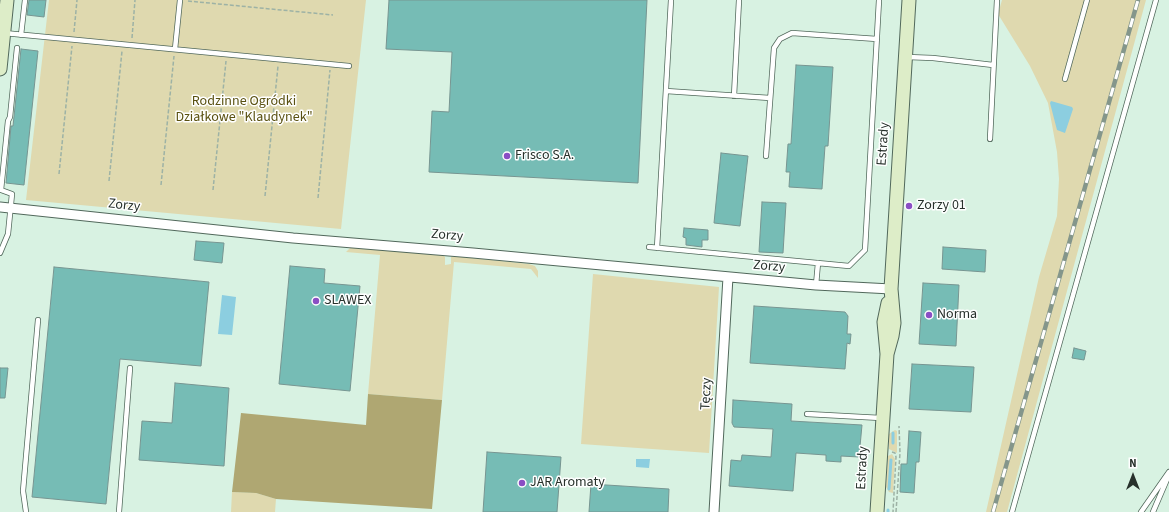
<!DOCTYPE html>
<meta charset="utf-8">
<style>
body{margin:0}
#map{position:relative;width:1169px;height:512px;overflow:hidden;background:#d8f2e2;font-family:"Source Sans 3",sans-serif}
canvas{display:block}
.north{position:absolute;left:1113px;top:456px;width:40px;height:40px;-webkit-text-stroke:3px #fff;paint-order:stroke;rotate:0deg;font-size:11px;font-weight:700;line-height:16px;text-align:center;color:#27312b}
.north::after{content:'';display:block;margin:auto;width:14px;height:18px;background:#27312b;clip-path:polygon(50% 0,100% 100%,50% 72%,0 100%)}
</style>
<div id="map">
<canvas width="1169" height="512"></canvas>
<div class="north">N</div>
</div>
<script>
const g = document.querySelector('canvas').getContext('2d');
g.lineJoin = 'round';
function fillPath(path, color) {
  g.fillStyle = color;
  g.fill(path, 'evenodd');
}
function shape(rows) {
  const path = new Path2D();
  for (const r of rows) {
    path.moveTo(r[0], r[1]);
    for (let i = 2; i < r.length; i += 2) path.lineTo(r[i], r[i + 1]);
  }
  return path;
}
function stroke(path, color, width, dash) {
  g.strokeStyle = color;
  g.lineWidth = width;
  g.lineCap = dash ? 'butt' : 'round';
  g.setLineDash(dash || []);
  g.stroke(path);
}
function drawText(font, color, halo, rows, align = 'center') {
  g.font = font + ' "Source Sans 3",sans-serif';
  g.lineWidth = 3;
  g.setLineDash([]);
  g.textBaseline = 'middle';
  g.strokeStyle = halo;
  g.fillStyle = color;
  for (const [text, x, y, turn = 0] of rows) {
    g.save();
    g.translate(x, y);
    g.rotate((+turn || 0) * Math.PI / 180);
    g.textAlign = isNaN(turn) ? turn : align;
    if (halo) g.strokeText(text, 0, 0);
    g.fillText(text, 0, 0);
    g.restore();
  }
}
const green = shape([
 [49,0,366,0,341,229,26,200],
 [1002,0,1146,0,1007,512,986,512,1039,277,1057,216,1059,179,1057,152,1048,103,1030,66,998,14],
 [353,247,443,255,445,257,445,265,451,264,451,257,454,256,529,264,535,266,538,271,538,278,531,269,454,262,442,400,368,394,380,255,346,252,350,248],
 [593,274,719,287,709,453,581,444],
 [895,430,897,431,897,453,889,449,889,434],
 [892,454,895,459,893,493,889,492,886,487,888,456],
 [232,492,256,493,276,499,275,512,231,512]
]);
const forest = shape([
 [368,394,442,400,432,509,276,499,256,493,232,492,241,413,366,425]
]);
const water = shape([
 [1051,101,1072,107,1073,109,1065,133,1057,130,1050,103],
 [222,295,236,297,232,335,218,334],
 [636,459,650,459,649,468,636,467]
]);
const stream = shape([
 [893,443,893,433],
 [889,489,891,460],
 [888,512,888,510]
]);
const building = shape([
 [29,0,46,0,44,17,27,15,29,0],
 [389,0,647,0,638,183,429,172,432,111,449,112,452,52,386,49,389,0],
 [21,49,38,51,24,185,6,183,11,126,13,126,21,49],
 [796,65,833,67,828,146,825,146,822,189,789,187,790,172,786,172,788,144,791,144,796,65],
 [721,153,748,156,740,226,714,223,721,153],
 [762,202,786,203,783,253,759,252,762,202],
 [684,228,708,230,708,240,702,240,702,247,686,245,686,238,683,237,684,228],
 [196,241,224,243,222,263,194,260,196,241],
 [943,247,986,250,985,272,942,269,943,247],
 [290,266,325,269,324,283,360,286,350,391,279,384,290,266],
 [54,267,209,282,201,366,120,359,106,504,32,497,54,267],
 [923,283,959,285,956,346,919,344,923,283],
 [754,306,845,312,848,316,847,334,851,334,850,344,847,343,845,369,750,363,754,306],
 [1074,348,1086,351,1084,360,1072,358,1074,348],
 [912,364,974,367,971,412,909,409,912,364],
 [0,368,8,368,5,398,0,398,0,368],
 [175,383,229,388,224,466,139,460,142,421,172,423,175,383],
 [733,400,792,404,791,421,862,425,859,457,841,456,841,462,826,461,826,455,796,453,793,491,729,486,731,460,741,461,742,455,771,457,773,429,734,427,732,423,733,400],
 [909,431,921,432,919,462,916,462,914,493,900,492,901,464,907,464,909,431],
 [487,452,561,457,557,512,483,512,487,452],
 [591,484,669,489,668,512,589,512,591,484]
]);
const path = shape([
 [188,1,333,15],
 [74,32,77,0],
 [132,38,135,0],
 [59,174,72,46],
 [109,181,122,51],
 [161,185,174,56],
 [213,190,226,61],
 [265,196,278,66],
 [318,198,330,70],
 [892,452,895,453,896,457,893,512],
 [896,512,900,453,899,426]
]);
const lane = shape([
 [4,33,349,66],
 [21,35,25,0],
 [175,49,180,0],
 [907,57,933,58,993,65],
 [1065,79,1087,0],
 [666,91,770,98],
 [734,96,739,0],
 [990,139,997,0],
 [766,156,774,48,780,39,792,33,877,39],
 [649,247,849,266,865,250,879,0],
 [657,248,671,0],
 [0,253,8,234,12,194,1,190,8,121,10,117,17,48],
 [816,285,818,263],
 [807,414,881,418],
 [26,512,23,491,38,320],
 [119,512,130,368],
 [1012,512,1156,0],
 [1141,512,1169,472],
 [1153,512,1168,477]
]);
const street = shape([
 [0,207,293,238,473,253,816,285,891,289],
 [714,512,728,277]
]);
const secondary = shape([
 [0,69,7,0],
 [887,354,892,336,894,323,891,289,909,0],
 [877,512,887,354,884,322,888,303]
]);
const rail = shape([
 [993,512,1138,0]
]);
const markers = [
 [507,156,4,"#8a4ec4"],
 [909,206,4,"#8a4ec4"],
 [316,301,4,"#8a4ec4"],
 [929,315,4,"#8a4ec4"],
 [522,483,4,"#8a4ec4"]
];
const parkNames = [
 ["Rodzinne Ogródki",244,102],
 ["Działkowe \"Klaudynek\"",244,118]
];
const streetNames = [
 ["Estrady",884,144,-86],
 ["Zorzy",124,206,6],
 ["Zorzy",447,236,5],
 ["Zorzy",769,267,5],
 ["Tęczy",707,394,-87],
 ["Estrady",863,468,-87]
];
const poiNames = [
 ["Frisco S.A.",515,156],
 ["Zorzy 01",917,206],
 ["SLAWEX",324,301],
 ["Norma",937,315],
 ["JAR Aromaty",530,483]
];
fillPath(green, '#dfd9af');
fillPath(forest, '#afa772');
fillPath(water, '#8ccee0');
stroke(stream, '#8ccee0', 3);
fillPath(building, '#76bcb5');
stroke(building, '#779591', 1);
stroke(lane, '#51685b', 6);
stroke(street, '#51685b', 11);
stroke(secondary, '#51685b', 15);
stroke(path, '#9db2a5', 1.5, [4, 2]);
stroke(lane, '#fff', 4.5);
stroke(street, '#fff', 9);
stroke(secondary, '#ddedc8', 13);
stroke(rail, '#84968b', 4.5);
stroke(rail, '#fff', 3, [9]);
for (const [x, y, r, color] of markers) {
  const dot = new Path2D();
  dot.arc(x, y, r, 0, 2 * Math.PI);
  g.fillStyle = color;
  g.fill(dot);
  stroke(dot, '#fff', 1.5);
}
drawText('14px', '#5a5111', '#fff', parkNames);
drawText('14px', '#27312b', '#fff', streetNames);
drawText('14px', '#27312b', '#fff', poiNames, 'left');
</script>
